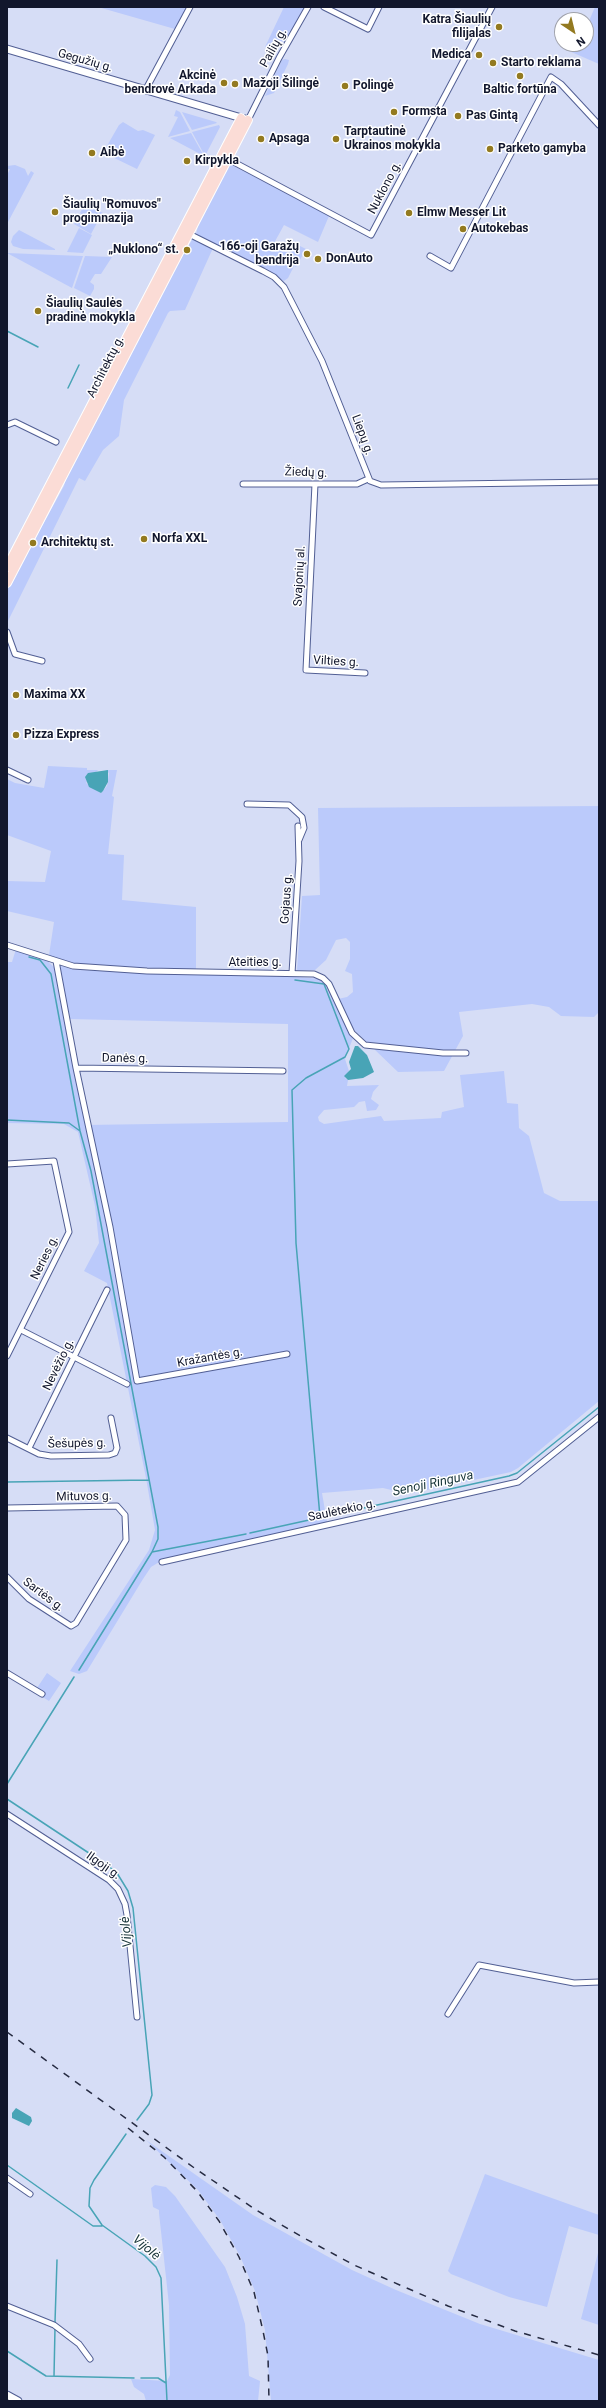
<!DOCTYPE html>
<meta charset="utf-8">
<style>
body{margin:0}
#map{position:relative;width:606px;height:2408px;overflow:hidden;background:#d6ddf6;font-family:Roboto,sans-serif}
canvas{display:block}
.frame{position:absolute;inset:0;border:8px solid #12172d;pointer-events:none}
.north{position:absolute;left:554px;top:12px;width:40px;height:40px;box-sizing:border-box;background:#fff;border:1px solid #a0a2ab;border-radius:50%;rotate:145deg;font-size:11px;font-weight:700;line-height:16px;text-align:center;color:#12172d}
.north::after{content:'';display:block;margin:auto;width:14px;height:18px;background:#937a20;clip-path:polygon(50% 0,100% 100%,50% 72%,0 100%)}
</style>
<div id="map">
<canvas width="606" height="2408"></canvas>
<div class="frame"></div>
<div class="north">N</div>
</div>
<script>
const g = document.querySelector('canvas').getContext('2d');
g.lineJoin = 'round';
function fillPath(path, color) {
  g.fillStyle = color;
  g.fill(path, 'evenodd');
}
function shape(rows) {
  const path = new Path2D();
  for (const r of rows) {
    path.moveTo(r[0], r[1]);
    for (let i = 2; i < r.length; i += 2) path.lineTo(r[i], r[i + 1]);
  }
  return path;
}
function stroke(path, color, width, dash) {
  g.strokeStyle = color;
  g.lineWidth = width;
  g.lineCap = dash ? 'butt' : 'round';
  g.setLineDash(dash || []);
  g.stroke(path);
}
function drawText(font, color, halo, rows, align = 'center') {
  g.font = font + ' Roboto,sans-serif';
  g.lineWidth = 3;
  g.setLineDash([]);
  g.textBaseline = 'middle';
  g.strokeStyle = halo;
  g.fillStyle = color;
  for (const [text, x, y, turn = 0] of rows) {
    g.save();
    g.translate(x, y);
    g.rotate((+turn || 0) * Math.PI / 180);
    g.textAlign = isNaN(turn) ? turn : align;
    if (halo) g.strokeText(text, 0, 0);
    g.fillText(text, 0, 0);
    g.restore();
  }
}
const green = shape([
 [98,7,187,7,175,29],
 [284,7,305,7,285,42,281,41,273,52,265,47],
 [595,7,599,7,599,64,569,51,574,44,586,44,586,28],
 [285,59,289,60,288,64,274,93,265,96,282,60],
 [176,110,180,112,190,131,168,137,178,117,174,116],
 [182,112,216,122,217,123,192,130],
 [123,122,138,131,143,130,155,135,137,169,106,154,104,151,119,125],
 [219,125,220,127,205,156,192,132],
 [191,133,204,156,170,138],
 [230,164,329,216,318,242,284,225,273,245,290,254,296,244,306,249,296,267,294,266,288,278,284,281,196,235,199,221],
 [15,165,25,169,28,176,31,171,34,173,7,224,7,175,10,169,7,169,7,166],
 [85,203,103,213,97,223,80,213],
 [79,214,97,223,91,234,74,224],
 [79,228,92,235,83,253,67,252],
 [19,230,55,249,55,250,23,249,13,246,11,242,13,236],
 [195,239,213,248,185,310,170,311,168,313,124,400,119,436,103,450,85,481,79,478,7,623,7,590,64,486,67,475,170,276,192,240],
 [7,253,82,256,83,256,72,288],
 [85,256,112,257,101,274,95,274,90,282,94,285,94,289,90,296,74,288],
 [48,766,87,768,87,770,117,770,112,796,114,797,108,854,124,855,122,900,196,907,196,970,68,964,49,955,54,922,7,911,7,881,45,882,51,851,7,835,7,779,15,783,44,788],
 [98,770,105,770,109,773,107,786,101,793,86,783],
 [599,806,599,1012,594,1017,561,1016,549,1007,532,1004,459,1012,463,1036,444,1071,398,1072,348,1024,338,999,347,997,353,992,352,974,345,971,350,959,350,942,346,938,336,940,326,960,315,970,297,970,302,896,320,895,318,808],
 [16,949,44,958,55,968,85,1125,288,1122,288,1024,69,1019,59,967,61,966,75,970,270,975,322,979,328,987,348,1032,353,1038,345,1059,349,1071,345,1078,348,1080,347,1086,379,1085,373,1092,371,1099,379,1105,376,1110,367,1111,365,1101,359,1102,354,1107,324,1110,318,1117,319,1121,324,1124,381,1116,384,1121,441,1118,442,1112,464,1107,460,1075,504,1071,507,1103,518,1104,519,1128,529,1136,544,1193,560,1201,599,1201,599,1401,518,1468,511,1472,408,1494,383,1488,322,1493,327,1522,161,1561,151,1567,143,1579,87,1671,79,1674,70,1671,149,1550,155,1530,146,1478,107,1283,84,1271,99,1243,95,1206,78,1132,64,1124,7,1123,7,962,12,962],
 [47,1673,61,1683,49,1701,41,1696,37,1688],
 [146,2140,253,2215,352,2270,396,2290,480,2324,599,2360,599,2401,271,2401,265,2330,255,2291,240,2256,220,2220,198,2190],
 [485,2174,599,2215,599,2235,569,2226,547,2307,509,2297,451,2274,448,2271],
 [155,2185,166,2187,175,2196,225,2267,237,2297,245,2324,249,2376,260,2381,258,2401,146,2401,144,2394,134,2387,131,2379,167,2381,170,2375,169,2305,159,2213,159,2210,153,2207,151,2188],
 [599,2249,599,2325,581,2319]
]);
const water = shape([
 [108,770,108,782,103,791,101,793,89,787,85,777,88,773],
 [355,1046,358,1046,367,1055,374,1072,363,1078,348,1080,344,1076,351,1069,349,1062],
 [16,2108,31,2117,32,2121,29,2126,12,2118,12,2113]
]);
const stream = shape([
 [7,331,38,347],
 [68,388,79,365],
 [29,957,40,960,51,974,80,1131,91,1171,158,1527,158,1539,152,1552,79,1670],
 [295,980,324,984,349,1049,345,1057,306,1078,292,1090,296,1243,320,1517],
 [7,1120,69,1123,80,1131],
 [7,1482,149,1480],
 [250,1533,509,1476,517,1473,599,1407],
 [152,1552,246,1534],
 [7,1784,74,1677],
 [7,1799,107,1865,117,1873,128,1891,133,1908,152,2095,149,2104,137,2120],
 [126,2134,94,2180,90,2188,89,2206,102,2225,145,2256,156,2267,161,2278,167,2401],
 [7,2165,93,2226,102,2226],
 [55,2322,57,2260],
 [7,2351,46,2376,134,2378],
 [54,2376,55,2328],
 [141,2378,158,2378,166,2383]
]);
const street = shape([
 [324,7,368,29,379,7],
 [146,89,190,7],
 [248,120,279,58,308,7],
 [228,159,371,235,492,7],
 [189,234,263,271,274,277,284,287,322,361,370,481,381,485,599,482],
 [430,256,451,268,551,77,561,84,599,125],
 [7,425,15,422,56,442],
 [243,484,357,484,368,479],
 [315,484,306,670,365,673],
 [7,632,15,654,42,661],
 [7,770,28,780],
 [247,804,289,805,302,817,304,828,299,840],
 [7,945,73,966,147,971,314,974,323,978,329,984,352,1033,365,1045,443,1053,466,1053],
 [56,961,76,1068,283,1071],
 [292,973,299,861,298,826],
 [76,1068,110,1227,137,1381,287,1354],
 [7,1164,54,1161,69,1232,7,1356],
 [21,1330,127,1384],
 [7,1438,39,1454,51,1456,109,1455,115,1453,117,1448,111,1418],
 [29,1448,107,1290],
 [7,1508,117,1506,125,1515,126,1540,76,1623,71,1626,29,1599,7,1577],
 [162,1562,518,1482,599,1417],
 [7,1673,42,1694],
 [7,1814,109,1880,118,1889,125,1904,127,1915,137,2017],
 [448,2014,479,1965,574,1983,599,1982],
 [7,2178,30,2194],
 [7,2306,54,2325,79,2344,90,2359]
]);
const secondary = shape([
 [7,49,245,119],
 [7,2395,18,2401]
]);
const primary = shape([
 [7,567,241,118],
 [7,583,248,120]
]);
const rail = shape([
 [7,2032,193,2167,256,2210,304,2238,354,2265,448,2306,515,2331,599,2355],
 [128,2128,164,2157,197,2191,219,2221,239,2257,254,2292,263,2331,268,2356,269,2401]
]);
const markers = [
 [499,27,4,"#937a20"],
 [479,55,4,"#937a20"],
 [493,63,4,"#937a20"],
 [520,76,4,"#937a20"],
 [224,83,4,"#937a20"],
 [235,84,4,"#937a20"],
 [345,86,4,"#937a20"],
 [394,112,4,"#937a20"],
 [458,116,4,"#937a20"],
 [261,139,4,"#937a20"],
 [336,139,4,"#937a20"],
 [490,149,4,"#937a20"],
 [92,153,4,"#937a20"],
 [187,161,4,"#937a20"],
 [55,212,4,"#937a20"],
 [409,213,4,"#937a20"],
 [463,229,4,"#937a20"],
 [187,250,4,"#937a20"],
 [307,254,4,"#937a20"],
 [318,259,4,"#937a20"],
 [38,311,4,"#937a20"],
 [144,539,4,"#937a20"],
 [33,543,4,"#937a20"],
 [16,695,4,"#937a20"],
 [16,735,4,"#937a20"]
];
const poiNames = [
 ["Katra Šiaulių",491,20,"right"],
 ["filijalas",491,34,"right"],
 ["Medica",471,55,"right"],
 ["Starto reklama",501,63],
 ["Akcinė",216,76,"right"],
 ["bendrovė Arkada",216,90,"right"],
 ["Mažoji Šilingė",243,84],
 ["Polingė",353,86],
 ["Baltic fortūna",520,90,"center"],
 ["Formsta",402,112],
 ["Pas Gintą",466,116],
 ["Tarptautinė",344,132],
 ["Ukrainos mokykla",344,146],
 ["Apsaga",269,139],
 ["Parketo gamyba",498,149],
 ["Aibė",100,153],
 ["Kirpykla",195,161],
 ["Šiaulių \"Romuvos\"",63,205],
 ["progimnazija",63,219],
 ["Elmw Messer Lit",417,213],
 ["Autokebas",471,229],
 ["166-oji Garažų",299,247,"right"],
 ["bendrija",299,261,"right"],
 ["„Nuklono“ st.",179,250,"right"],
 ["DonAuto",326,259],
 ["Šiaulių Saulės",46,304],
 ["pradinė mokykla",46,318],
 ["Norfa XXL",152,539],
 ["Architektų st.",41,543],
 ["Maxima XX",24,695],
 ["Pizza Express",24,735]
];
const streetNames = [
 ["Pailių g.",274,48,-61],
 ["Gegužių g.",85,61,16],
 ["Nuklono g.",385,188,-62],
 ["Architektų g.",106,367,-63],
 ["Liepų g.",362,435,70],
 ["Žiedų g.",306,473,2],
 ["Svajonių al.",300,576,-87],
 ["Vilties g.",336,662,3],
 ["Gojaus g.",287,899,-86],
 ["Ateities g.",255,963],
 ["Danės g.",125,1059,1],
 ["Neries g.",45,1258,-64],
 ["Kražantės g.",210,1358,-10],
 ["Nevėžio g.",59,1365,-64],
 ["Šešupės g.",77,1444,-1],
 ["Mituvos g.",84,1497,-1],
 ["Saulėtekio g.",342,1511,-12],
 ["Sartės g.",43,1595,37],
 ["Ilgoji g.",103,1866,35]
];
const waterNames = [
 ["Senoji Ringuva",433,1484,-12],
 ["Vijolė",127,1932,-96],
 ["Vijolė",146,2248,40]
];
fillPath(green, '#bbcafb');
fillPath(water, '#48a4b6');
stroke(stream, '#48a4b6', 1.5);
stroke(street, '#525f94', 7);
stroke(secondary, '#525f94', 9);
stroke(primary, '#fff', 10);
stroke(street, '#fff', 5);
stroke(secondary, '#fff', 7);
stroke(primary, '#fbdcd6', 8);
stroke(rail, '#262b42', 1.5, [7, 7]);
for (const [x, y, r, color] of markers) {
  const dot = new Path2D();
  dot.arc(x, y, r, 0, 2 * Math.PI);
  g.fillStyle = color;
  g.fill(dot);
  stroke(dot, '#fff', 1.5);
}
drawText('bold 12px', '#12172d', '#fff', poiNames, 'left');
drawText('12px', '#12172d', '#fff', streetNames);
drawText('italic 13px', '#18353a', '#fff', waterNames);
</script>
